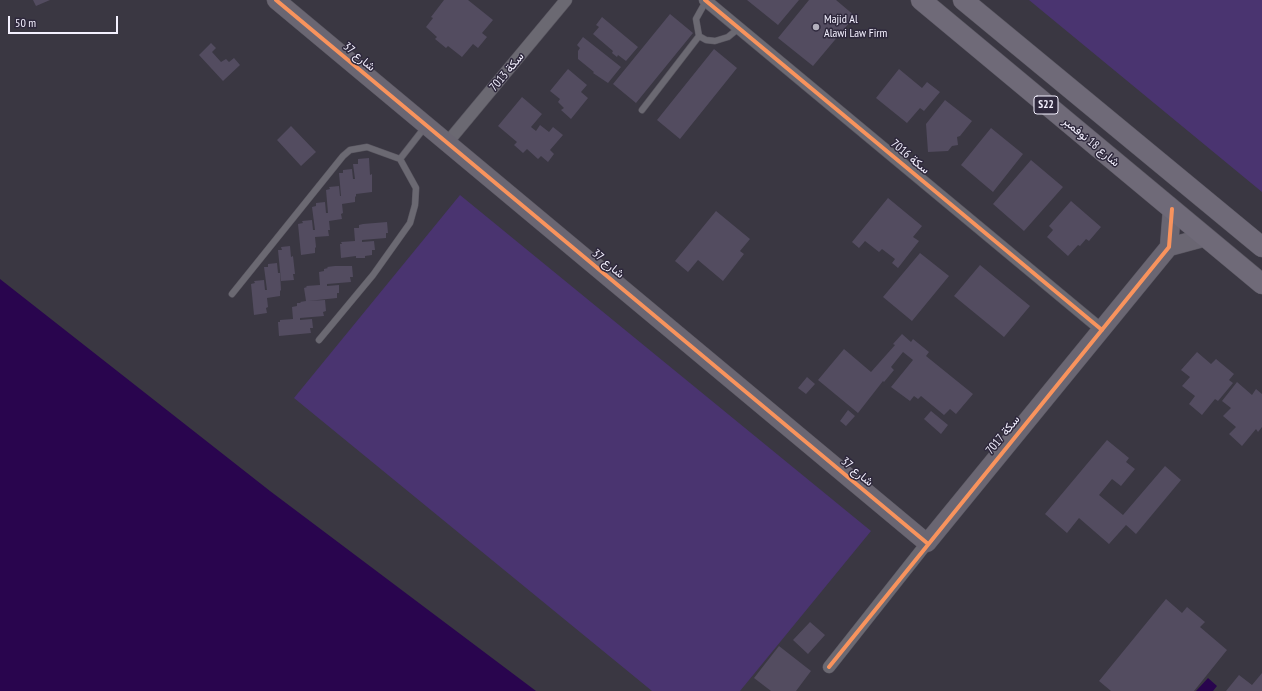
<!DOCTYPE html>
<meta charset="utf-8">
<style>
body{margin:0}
#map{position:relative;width:1262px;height:691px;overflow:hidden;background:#3a3742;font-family:"PT Sans Narrow",sans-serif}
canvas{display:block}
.scale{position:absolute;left:8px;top:16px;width:110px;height:18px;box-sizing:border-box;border:2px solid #f4f1ff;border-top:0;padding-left:5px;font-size:12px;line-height:14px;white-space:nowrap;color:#f4f1ff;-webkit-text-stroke:3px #2e283c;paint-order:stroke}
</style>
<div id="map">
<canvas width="1262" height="691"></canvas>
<div class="scale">50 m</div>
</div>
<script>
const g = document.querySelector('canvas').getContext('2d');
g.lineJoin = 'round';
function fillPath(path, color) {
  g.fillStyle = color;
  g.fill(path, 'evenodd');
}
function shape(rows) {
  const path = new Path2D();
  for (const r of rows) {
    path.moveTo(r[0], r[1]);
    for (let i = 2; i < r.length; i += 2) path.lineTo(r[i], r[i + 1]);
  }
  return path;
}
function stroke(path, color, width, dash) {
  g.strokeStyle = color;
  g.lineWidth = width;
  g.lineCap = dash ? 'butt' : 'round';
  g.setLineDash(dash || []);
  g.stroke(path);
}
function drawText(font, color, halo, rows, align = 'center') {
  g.font = font + ' "PT Sans Narrow",Vazirmatn,sans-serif';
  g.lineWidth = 3;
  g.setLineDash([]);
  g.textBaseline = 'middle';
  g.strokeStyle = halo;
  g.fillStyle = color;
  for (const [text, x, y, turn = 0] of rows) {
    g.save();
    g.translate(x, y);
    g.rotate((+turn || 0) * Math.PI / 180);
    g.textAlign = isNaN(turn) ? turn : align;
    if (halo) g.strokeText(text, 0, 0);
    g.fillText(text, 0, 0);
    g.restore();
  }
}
const green = shape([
 [1029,0,1262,0,1262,192],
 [460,195,871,531,740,691,652,691,294,398]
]);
const water = shape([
 [0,279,270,491,536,691,0,691],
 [1208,678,1217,686,1213,691,1196,691]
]);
const building = shape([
 [33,0,50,0,36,6],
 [444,0,468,0,493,20,482,33,487,37,478,48,473,44,462,57,448,46,446,48,435,39,437,37,426,27,433,18,431,17],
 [747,0,799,0,778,25],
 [809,0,836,0,855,16,813,66,778,38],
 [670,14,693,33,636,103,613,84],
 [602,17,638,47,626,61,618,55,617,57,612,53,613,51,593,34,599,27,596,25],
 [583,37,621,67,608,83,593,73,594,72,578,59,578,51,580,48,577,45],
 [211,43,216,48,212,52,221,62,226,59,229,62,234,58,240,65,223,81,199,55],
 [714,49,737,68,680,139,657,120],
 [568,69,587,85,581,92,588,98,571,119,561,110,564,108,558,102,560,99,550,91],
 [899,69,922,88,927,82,940,92,924,111,920,108,907,123,876,98],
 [522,97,542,114,531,127,536,131,540,125,549,132,553,127,563,135,550,150,554,154,548,162,541,156,538,159,527,149,523,153,514,145,517,142,498,126],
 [945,100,972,121,960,136,957,137,958,145,952,146,948,151,928,152,926,124],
 [291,126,316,152,301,166,277,140],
 [991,128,1023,154,993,192,961,165],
 [369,158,370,175,372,174,372,192,356,194,356,196,355,197,355,202,342,204,343,213,341,214,342,219,329,221,330,230,328,230,329,236,315,237,316,247,315,248,315,253,301,255,298,224,303,223,302,221,312,220,313,230,315,230,312,207,316,206,316,203,325,202,326,213,328,213,326,190,330,189,329,187,339,186,340,196,341,196,339,173,343,173,343,170,352,169,353,179,355,179,353,164,358,164,358,159],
 [1031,160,1063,187,1024,231,993,204],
 [888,198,922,226,913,237,919,241,898,268,892,263,895,259,882,249,879,252,865,241,859,248,852,242],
 [1071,201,1101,227,1089,241,1086,239,1080,246,1078,245,1068,256,1047,237,1053,230,1049,226],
 [716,211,750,239,740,251,744,254,723,281,698,260,688,272,675,261],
 [387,222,388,233,386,233,386,238,362,240,362,242,374,241,375,250,372,250,372,255,365,256,365,258,356,258,356,256,341,258,340,244,342,244,341,242,355,241,354,228,359,228,359,225,363,224],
 [290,246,291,257,293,256,295,274,293,274,294,280,281,281,278,250,282,250,281,247],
 [920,253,949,276,912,321,883,297],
 [277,263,278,273,280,273,281,290,280,291,280,296,267,298,268,307,266,308,267,313,254,315,251,284,255,283,254,281,264,280,265,290,267,290,264,267,268,267,268,264],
 [980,265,1030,306,1004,337,954,296],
 [335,266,352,266,353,277,350,277,351,282,327,284,327,286,339,285,339,293,337,293,337,298,308,301,325,300,326,311,323,312,324,316,300,318,300,320,312,319,313,328,310,328,311,333,279,336,278,322,280,322,280,320,293,319,292,307,297,306,297,303,301,303,300,302,306,301,304,288,307,287,306,286,320,285,319,272,324,271,324,269,328,268,327,267],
 [902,334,911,342,913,339,929,352,926,356,973,394,956,414,950,409,944,415,921,396,918,399,914,396,910,401,891,387,913,360,903,352,891,367,894,370,884,382,883,381,858,413,818,380,844,349,871,372,895,345,893,344],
 [1197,352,1211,364,1216,359,1234,374,1229,380,1233,383,1218,401,1215,399,1202,415,1189,404,1195,396,1182,386,1190,377,1181,370],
 [807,377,815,384,806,394,798,388],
 [1237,382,1252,395,1256,389,1262,394,1262,427,1258,432,1256,429,1242,446,1229,434,1236,427,1223,416,1231,408,1222,401],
 [848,410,855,416,846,426,840,421],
 [931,411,948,425,941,434,924,419],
 [1107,440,1129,458,1126,462,1135,469,1121,486,1112,479,1099,495,1123,515,1165,466,1181,480,1136,534,1126,525,1109,544,1079,518,1067,533,1045,514],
 [1166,599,1182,613,1187,607,1205,622,1200,627,1227,650,1194,691,1111,691,1099,681],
 [810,622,825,635,808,654,793,640],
 [779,646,811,671,796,691,771,691,754,678],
 [1262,673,1262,691,1226,691,1239,675,1252,685]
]);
const lane = shape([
 [699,36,706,40,715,41,728,37,739,28],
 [642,110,699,36,696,19,706,1],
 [400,159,425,127],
 [232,294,343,156,350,150,367,147,400,159,416,188,415,205,410,223,373,275,319,340]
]);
const street = shape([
 [705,0,1102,330],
 [447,143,566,0],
 [829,667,927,543]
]);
const secondary = shape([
 [276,0,927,543,1169,247,1172,209],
 [1169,247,1206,237]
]);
const primary = shape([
 [921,0,1262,284],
 [963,0,1262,247]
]);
const cycleway = shape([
 [276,0,927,543],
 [705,0,1102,330],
 [829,667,1169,247,1172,209]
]);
const markers = [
 [816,27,4,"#b3b0bd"]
];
const shields = [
 [1046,105,24]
];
const shieldNames = [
 ["S22",1046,105]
];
const poiNames = [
 ["Majid Al",824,20],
 ["Alawi Law Firm",824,34]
];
const streetNames = [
 ["شارع 37",359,57,40],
 ["سكة 7013",507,72,-50],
 ["شارع 18 نوفمبر",1091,142,40],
 ["سكة 7016",910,157,40],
 ["شارع 37",608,264,40],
 ["سكة 7017",1003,435,-51],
 ["شارع 37",857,472,40]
];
fillPath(green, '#4a3470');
fillPath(water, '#29054e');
fillPath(building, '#534c60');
stroke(lane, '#595660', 7);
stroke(street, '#595660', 13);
stroke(secondary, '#595660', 19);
stroke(primary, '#595660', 21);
stroke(lane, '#6b6972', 6);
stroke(street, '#6b6972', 12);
stroke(secondary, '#6a6672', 18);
stroke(primary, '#6f6a78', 20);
stroke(cycleway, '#f8935d', 4);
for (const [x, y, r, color] of markers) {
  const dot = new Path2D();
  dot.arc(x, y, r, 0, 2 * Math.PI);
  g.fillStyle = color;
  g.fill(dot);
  stroke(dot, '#2e283c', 1.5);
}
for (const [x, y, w] of shields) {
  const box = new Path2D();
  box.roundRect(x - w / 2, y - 9, w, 18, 3);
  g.fillStyle = '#2e283c';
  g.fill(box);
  stroke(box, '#f4f1ff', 1);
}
drawText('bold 11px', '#f4f1ff', null, shieldNames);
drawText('12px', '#f4f1ff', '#2e283c', poiNames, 'left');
drawText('12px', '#f4f1ff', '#2e283c', streetNames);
</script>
